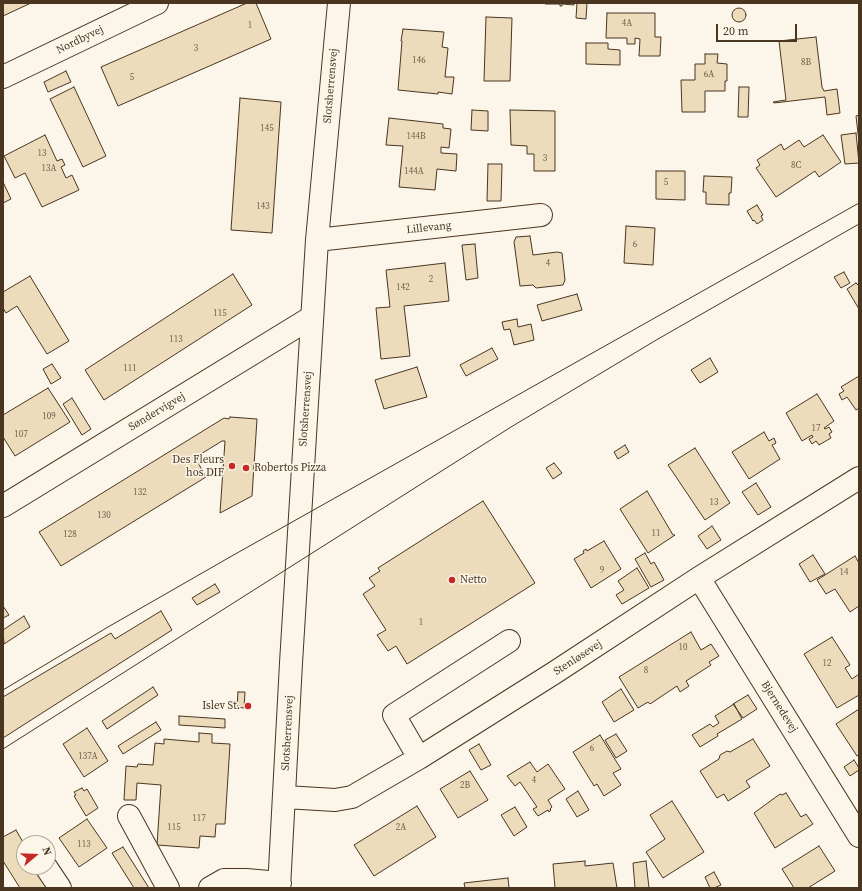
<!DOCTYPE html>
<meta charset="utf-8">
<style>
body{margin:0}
#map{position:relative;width:862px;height:891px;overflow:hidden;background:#fbf6e9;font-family:"Source Serif 4",serif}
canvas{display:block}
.frame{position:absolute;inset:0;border:4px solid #4a3520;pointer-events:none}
.north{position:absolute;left:16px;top:835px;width:40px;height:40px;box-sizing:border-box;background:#fbf6e9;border:1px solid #b4a999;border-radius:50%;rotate:71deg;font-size:11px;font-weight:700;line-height:16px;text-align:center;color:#4a3520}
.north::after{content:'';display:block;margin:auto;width:14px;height:18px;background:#c62828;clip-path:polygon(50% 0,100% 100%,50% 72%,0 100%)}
.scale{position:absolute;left:716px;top:24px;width:81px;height:18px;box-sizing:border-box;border:2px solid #4a3520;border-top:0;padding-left:5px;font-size:12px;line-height:14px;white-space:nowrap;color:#4a3520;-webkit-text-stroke:3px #fbf6e9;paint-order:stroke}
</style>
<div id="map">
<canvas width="862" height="891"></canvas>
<div class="frame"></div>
<div class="north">N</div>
<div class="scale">20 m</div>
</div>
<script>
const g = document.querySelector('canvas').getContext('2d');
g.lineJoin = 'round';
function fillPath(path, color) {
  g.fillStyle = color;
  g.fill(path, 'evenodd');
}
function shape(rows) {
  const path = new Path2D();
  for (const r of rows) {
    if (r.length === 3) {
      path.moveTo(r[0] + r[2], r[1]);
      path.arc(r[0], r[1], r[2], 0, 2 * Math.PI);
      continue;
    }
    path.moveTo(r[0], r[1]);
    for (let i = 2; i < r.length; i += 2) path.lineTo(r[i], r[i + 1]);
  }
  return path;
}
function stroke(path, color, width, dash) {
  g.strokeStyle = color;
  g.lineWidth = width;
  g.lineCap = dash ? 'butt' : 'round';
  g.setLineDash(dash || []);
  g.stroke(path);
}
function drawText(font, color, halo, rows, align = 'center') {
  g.font = font + ' "Source Serif 4",serif';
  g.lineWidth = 3;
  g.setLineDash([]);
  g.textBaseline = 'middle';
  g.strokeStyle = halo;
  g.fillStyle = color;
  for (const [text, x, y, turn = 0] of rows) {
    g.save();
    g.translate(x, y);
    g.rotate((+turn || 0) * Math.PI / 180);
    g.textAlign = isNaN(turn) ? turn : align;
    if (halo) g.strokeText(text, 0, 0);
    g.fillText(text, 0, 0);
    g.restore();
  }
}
const building = shape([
 [3,3,31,3,3,16,3,3],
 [247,3,256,3,271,39,118,106,101,67,247,3],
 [545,3,574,3,574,5,562,4,562,6,560,6,560,4,545,4,545,3],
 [577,3,587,3,586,19,576,18,577,3],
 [739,15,7],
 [607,13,655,13,655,37,661,37,660,56,639,56,640,39,635,38,635,44,627,44,627,38,606,38,607,13],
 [486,17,512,18,510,81,484,81,486,17],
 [403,29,444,32,442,47,448,48,445,77,454,77,452,94,438,92,438,94,398,90,402,41,401,41,403,29],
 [816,37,822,87,824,91,837,89,840,113,827,115,825,97,774,103,773,102,786,100,779,41,816,37],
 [586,43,608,43,608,49,620,50,620,65,586,64,586,43],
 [705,54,718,54,717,63,727,64,727,81,725,81,725,91,705,91,705,112,682,112,681,80,695,80,695,64,705,64,705,54],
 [66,71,71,82,48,92,44,82,66,71],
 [74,87,106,156,83,167,50,99,74,87],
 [739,87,749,87,748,117,738,117,739,87],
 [240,98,281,102,272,233,231,230,240,98],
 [472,110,488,111,488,131,471,130,472,110],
 [510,110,555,111,555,171,534,171,534,154,527,154,527,146,511,145,510,110],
 [859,115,859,142,856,116,859,115],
 [389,118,443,124,443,128,451,129,449,148,441,147,441,153,457,154,456,171,437,169,435,190,399,187,403,146,386,145,389,118],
 [856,133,859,163,845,164,841,135,856,133],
 [45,135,57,161,62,159,65,165,61,167,66,178,72,175,79,190,42,207,25,173,15,178,4,156,45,135],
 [823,135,841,162,819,177,815,171,776,197,756,168,760,165,757,160,781,144,784,150,799,140,804,147,823,135],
 [488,164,502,164,501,201,487,201,488,164],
 [656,171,685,171,685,200,656,199,656,171],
 [704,176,732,177,731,193,729,193,729,205,706,204,706,192,703,192,704,176],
 [3,182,11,199,3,203,3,182],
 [757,205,763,215,761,216,763,220,757,224,754,220,753,221,747,211,757,205],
 [626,226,655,228,653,265,624,263,626,226],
 [530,236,533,255,557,252,562,253,565,280,563,285,536,288,533,285,520,286,514,242,516,237,530,236],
 [475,244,478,278,466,280,462,245,475,244],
 [445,263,449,301,404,306,410,356,381,359,376,308,390,307,386,270,445,263],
 [844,272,850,283,841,288,834,277,844,272],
 [233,274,252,305,104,400,85,370,233,274],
 [30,276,69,341,47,354,17,306,6,313,3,308,3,292,30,276],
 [856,283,859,286,859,309,847,289,856,283],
 [577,294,582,310,542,321,537,305,577,294],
 [517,319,518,327,531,324,534,340,514,345,510,329,504,330,502,322,517,319],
 [492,348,498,359,466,376,460,365,492,348],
 [710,358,718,372,700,383,691,370,710,358],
 [52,364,61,378,51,384,43,369,52,364],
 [417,367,427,397,384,409,375,380,417,367],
 [859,376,859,408,856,410,847,397,842,400,839,394,844,391,841,387,859,376],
 [48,388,70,422,15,456,3,437,3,415,48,388],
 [817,394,834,421,824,428,825,429,829,427,832,432,829,434,831,438,819,445,816,441,812,444,809,439,813,437,812,435,802,441,786,413,817,394],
 [72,398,91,429,82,435,63,404,72,398],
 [230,417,257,419,252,496,220,513,225,441,222,441,196,457,196,459,206,477,61,566,39,532,224,418,229,419,230,417],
 [764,432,769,441,774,438,776,443,772,445,780,459,749,479,732,452,764,432],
 [625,445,629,452,618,459,614,452,625,445],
 [695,448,730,503,705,520,668,465,695,448],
 [554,463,562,473,553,479,546,468,554,463],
 [756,483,771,507,758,515,742,492,756,483],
 [647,491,673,535,675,535,648,553,620,509,647,491],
 [483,501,535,583,407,664,396,646,388,651,377,635,386,630,363,594,375,586,369,578,380,571,378,568,483,501],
 [712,526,721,540,707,549,698,536,712,526],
 [604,541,621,569,591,588,574,559,584,553,583,551,586,549,587,551,604,541],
 [645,553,651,564,654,562,664,580,651,587,635,559,645,553],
 [813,555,825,574,810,582,799,564,813,555],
 [855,556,859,563,859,606,850,612,835,589,826,594,817,580,855,556],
 [637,568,649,588,622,604,616,595,624,590,618,581,637,568],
 [215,584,220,592,197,605,192,598,215,584],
 [3,606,9,615,3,618,3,606],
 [161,611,172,630,3,738,3,697,111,633,115,639,161,611],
 [24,616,30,627,4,644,3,630,24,616],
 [691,632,701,650,711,644,719,656,709,662,711,665,686,681,689,686,680,692,677,686,650,704,648,702,638,708,619,677,691,632],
 [832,637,850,665,845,668,852,679,859,674,859,695,837,708,804,654,832,637],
 [153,687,158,695,107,729,102,721,153,687],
 [621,689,634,710,614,722,602,702,621,689],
 [238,692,245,692,244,708,237,707,238,692],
 [748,695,757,709,743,718,733,704,748,695],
 [734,704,742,719,717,734,718,736,700,747,692,735,710,724,713,727,719,723,715,716,734,704],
 [859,709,859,755,857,756,836,724,859,709],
 [179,716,225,719,225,728,179,725,179,716],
 [156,722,161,730,123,754,118,746,156,722],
 [87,728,108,761,84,777,63,744,87,728],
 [199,733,212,734,212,743,230,744,225,824,216,824,215,837,200,836,199,848,157,845,161,785,137,783,136,800,124,800,126,766,137,767,138,764,153,765,155,743,164,744,164,739,199,742,199,733],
 [616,734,627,751,616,758,605,740,616,734],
 [600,735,621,769,613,773,621,785,604,796,597,784,594,786,573,752,600,735],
 [753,739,770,766,746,781,750,787,728,801,724,794,717,798,700,771,719,759,720,755,727,751,730,752,753,739],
 [479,744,491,765,481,770,469,750,479,744],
 [854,760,859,768,859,770,850,776,844,767,854,760],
 [530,762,537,772,548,764,565,789,548,800,552,807,550,809,551,810,549,812,548,810,538,816,533,809,537,807,520,782,515,786,507,776,530,762],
 [470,771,488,800,458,818,440,789,470,771],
 [82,788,84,791,87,789,98,808,86,816,74,796,76,795,74,792,82,788],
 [578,791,589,810,577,817,566,799,578,791],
 [786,793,801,817,806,814,813,824,775,848,754,813,780,794,782,795,786,793],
 [672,801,704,852,663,878,646,852,665,839,650,815,672,801],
 [417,806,436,837,374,876,354,845,417,806],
 [515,807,527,827,514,836,501,815,515,807],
 [87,819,107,848,79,867,59,838,87,819],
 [16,830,24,844,24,867,38,867,51,888,20,888,3,861,3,837,16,830],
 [819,846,835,871,808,888,794,888,782,869,819,846],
 [123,847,149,888,134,888,112,853,123,847],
 [585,861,585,866,613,863,617,888,555,888,553,864,585,861],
 [646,861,649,888,635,888,633,863,646,861],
 [714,872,721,885,714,888,710,888,705,877,714,872],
 [508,878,509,888,465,888,464,883,508,878]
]);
const minor = shape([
 [3,77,157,3],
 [317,240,541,215],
 [3,506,312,317],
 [699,578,859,836],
 [419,758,394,715,509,641],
 [285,797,335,800,352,797,419,758,554,673,699,578,859,478],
 [129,816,168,888],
 [46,867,60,888],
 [210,888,224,880,246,880,280,883],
 [279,888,291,663,317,240,339,3]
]);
const tram = shape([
 [3,690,108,627,230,557,859,203],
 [3,749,511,427,658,339,859,224]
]);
const markers = [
 [232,466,4,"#c62828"],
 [246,468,4,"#c62828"],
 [452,580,4,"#c62828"],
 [248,706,4,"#c62828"]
];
const numberNames = [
 ["4A",627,24],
 ["1",250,26],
 ["3",196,49],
 ["146",419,61],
 ["8B",806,63],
 ["6A",709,75],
 ["5",132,78],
 ["145",267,129],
 ["144B",416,137],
 ["13",42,154],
 ["3",545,159],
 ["8C",796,166],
 ["13A",49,169],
 ["144A",414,172],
 ["5",666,183],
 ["143",263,207],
 ["6",635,245],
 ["4",548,264],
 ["2",431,280],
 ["142",403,288],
 ["115",220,314],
 ["113",176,340],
 ["111",130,369],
 ["109",49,417],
 ["17",816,429],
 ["107",21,435],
 ["132",140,493],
 ["13",714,503],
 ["130",104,516],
 ["11",656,534],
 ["128",70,535],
 ["9",602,571],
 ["14",844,573],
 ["1",421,623],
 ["10",683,648],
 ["12",827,664],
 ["8",646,671],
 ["6",592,749],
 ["137A",88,757],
 ["4",534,781],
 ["2B",465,786],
 ["117",199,819],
 ["115",174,828],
 ["2A",401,828],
 ["113",84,845]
];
const streetNames = [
 ["Nordbyvej",80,40,-26],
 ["Slotsherrensvej",331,86,-85],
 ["Lillevang",429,228,-6],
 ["Slotsherrensvej",306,409,-86],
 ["Søndervigvej",157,412,-31],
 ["Stenløsevej",578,658,-33],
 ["Bjernedevej",779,707,58],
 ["Slotsherrensvej",288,733,-87]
];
const poiNames = [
 ["Des Fleurs",224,460],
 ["hos DIF",224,473],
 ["Robertos Pizza",254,468,"left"],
 ["Netto",460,580,"left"],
 ["Islev St.",240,706]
];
fillPath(building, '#ecdcbc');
stroke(building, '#4a3520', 1);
stroke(minor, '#4a3520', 24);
stroke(minor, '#fbf6e9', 22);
stroke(tram, '#4a3520', 1);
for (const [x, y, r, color] of markers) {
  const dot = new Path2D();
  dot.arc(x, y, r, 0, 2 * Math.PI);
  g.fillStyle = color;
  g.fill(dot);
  stroke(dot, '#fbf6e9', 1.5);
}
drawText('9px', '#725f47', null, numberNames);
drawText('11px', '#4a3520', '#fbf6e9', streetNames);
drawText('11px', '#4a3520', '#fbf6e9', poiNames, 'right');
</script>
